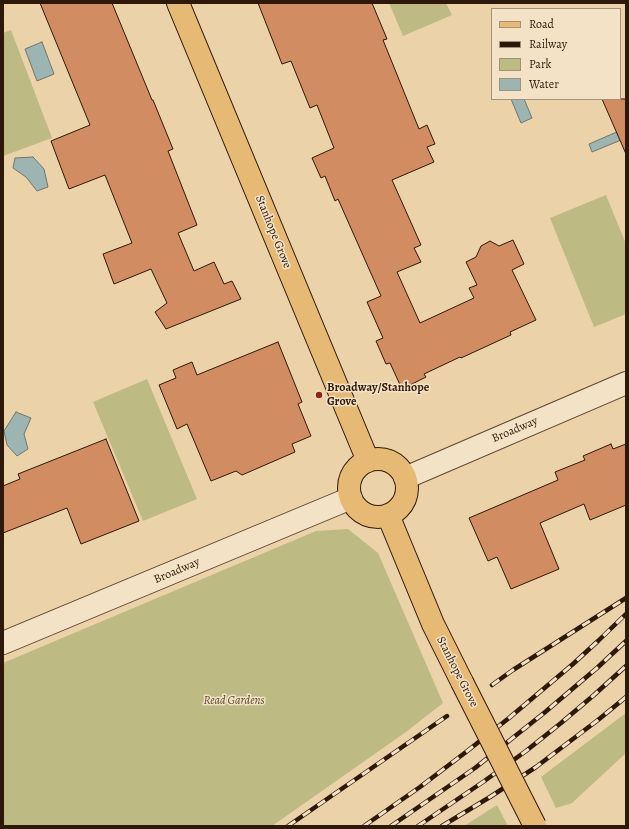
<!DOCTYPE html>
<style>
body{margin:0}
#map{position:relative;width:629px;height:829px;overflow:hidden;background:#ecd2a8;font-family:Alegreya,serif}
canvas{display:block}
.frame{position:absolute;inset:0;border:4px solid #2e1809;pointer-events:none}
.legend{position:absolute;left:491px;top:8px;width:130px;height:92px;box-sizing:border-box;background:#f3e2c6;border:1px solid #a4917a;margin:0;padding:5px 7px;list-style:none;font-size:12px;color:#2e1809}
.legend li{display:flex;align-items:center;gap:8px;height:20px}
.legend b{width:20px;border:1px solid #a4917a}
</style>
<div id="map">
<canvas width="629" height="829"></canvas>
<div class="frame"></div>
<ul class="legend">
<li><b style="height:5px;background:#e6b974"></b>Road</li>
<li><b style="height:5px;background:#2e1809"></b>Railway</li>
<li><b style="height:11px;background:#bdba84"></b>Park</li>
<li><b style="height:11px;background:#9cb5b2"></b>Water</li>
</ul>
</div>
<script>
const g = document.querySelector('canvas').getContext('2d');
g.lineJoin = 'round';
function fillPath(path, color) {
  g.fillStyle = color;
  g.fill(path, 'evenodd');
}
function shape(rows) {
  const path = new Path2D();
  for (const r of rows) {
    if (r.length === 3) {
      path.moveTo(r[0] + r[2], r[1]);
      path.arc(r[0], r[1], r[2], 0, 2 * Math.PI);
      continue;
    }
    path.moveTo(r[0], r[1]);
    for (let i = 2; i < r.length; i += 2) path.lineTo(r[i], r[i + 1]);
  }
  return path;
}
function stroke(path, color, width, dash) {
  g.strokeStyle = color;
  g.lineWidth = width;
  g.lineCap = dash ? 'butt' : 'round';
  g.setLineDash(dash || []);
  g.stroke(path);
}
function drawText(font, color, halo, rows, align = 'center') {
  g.font = font + ' Alegreya,serif';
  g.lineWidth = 3;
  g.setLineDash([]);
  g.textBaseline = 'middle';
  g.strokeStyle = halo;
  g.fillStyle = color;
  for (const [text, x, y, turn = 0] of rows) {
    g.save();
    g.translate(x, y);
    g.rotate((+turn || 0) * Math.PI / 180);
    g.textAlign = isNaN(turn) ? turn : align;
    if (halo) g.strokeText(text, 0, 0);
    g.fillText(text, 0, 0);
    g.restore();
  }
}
const green = shape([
 [389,3,446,3,452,15,403,36],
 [11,30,52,138,3,156,3,33],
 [606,195,626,244,626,314,594,327,550,218],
 [147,379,197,499,143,521,93,402],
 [348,529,378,553,443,703,406,732,272,826,3,826,3,663,316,531],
 [626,713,626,753,572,803,556,808,541,777],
 [497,805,508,826,464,826]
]);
const water = shape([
 [42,42,54,74,37,81,25,49,42,42],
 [511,99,524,99,532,118,521,123,511,99],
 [626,128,626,138,592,152,589,144,626,128],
 [33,157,44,169,48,187,37,191,26,177,13,168,15,158,33,157],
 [16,412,31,418,24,434,28,449,17,456,7,445,4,431,16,412]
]);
const building = shape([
 [40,3,112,3,152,100,153,100,173,149,168,151,197,225,178,233,194,271,214,262,224,284,232,281,241,299,166,329,155,312,167,303,151,269,114,284,103,254,132,243,105,175,69,189,51,141,90,125,40,3],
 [258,3,372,3,387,39,383,40,419,129,427,125,435,144,427,147,434,162,392,180,421,245,414,248,421,262,397,272,420,323,474,298,469,288,477,285,466,262,476,257,481,246,490,241,499,246,513,240,524,264,512,270,536,320,510,332,511,335,461,358,460,357,424,374,426,377,402,389,390,363,386,364,376,341,383,338,367,302,381,296,338,199,335,201,325,176,321,178,312,158,334,148,317,105,310,108,291,61,282,64,258,3],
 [602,99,626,99,626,154,602,99],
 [278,342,302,402,298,404,311,436,292,444,295,452,242,475,236,471,211,481,187,424,177,429,159,385,176,378,173,370,192,362,197,375,278,342],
 [106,439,139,521,81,544,67,508,3,533,3,486,20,479,18,474,106,439],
 [611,444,613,449,626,444,626,505,590,520,584,504,540,523,559,569,511,589,497,557,488,561,469,518,558,480,555,472,585,460,583,456,611,444]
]);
const minor = shape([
 [405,478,626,383],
 [3,643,351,498]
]);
const major = shape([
 [178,3,368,461],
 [378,488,29],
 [388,515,433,624,462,682]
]);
const rail = shape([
 [492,685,513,670,626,598],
 [288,826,447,716],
 [364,826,420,787,466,752,509,718,573,664,598,641,626,614],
 [391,826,475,768,544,713,597,668,626,641],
 [418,826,483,782,526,751,561,723,594,695,626,666],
 [442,826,490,797,536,767,598,720,626,697]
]);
const majorBridge = shape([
 [462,682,535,826]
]);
const markers = [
 [319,395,4,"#8f2418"]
];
const streetNames = [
 ["Stanhope Grove",273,232,68],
 ["Broadway",515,430,-23],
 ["Broadway",177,571,-23],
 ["Stanhope Grove",457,672,63]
];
const poiNames = [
 ["Broadway/Stanhope",327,388],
 ["Grove",327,402]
];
const parkNames = [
 ["Read Gardens",234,701]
];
fillPath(green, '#bdba84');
fillPath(water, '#9cb5b2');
stroke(water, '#70766e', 1);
fillPath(building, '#d18c61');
stroke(building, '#2e1809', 1);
stroke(minor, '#5e4631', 24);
stroke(major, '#2e1809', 24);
stroke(minor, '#f3e2c6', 22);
stroke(major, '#e6b974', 22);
stroke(rail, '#2e1809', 4.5);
stroke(rail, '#f3e2c6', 3, [9]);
stroke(majorBridge, '#2e1809', 24, []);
stroke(majorBridge, '#e6b974', 22);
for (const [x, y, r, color] of markers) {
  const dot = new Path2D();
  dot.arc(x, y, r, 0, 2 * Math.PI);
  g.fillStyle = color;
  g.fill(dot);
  stroke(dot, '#f3e2c6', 1.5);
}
drawText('12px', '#2e1809', '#f3e2c6', streetNames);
drawText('bold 12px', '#2e1809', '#f3e2c6', poiNames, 'left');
drawText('italic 12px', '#59492e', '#f3e2c6', parkNames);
</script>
